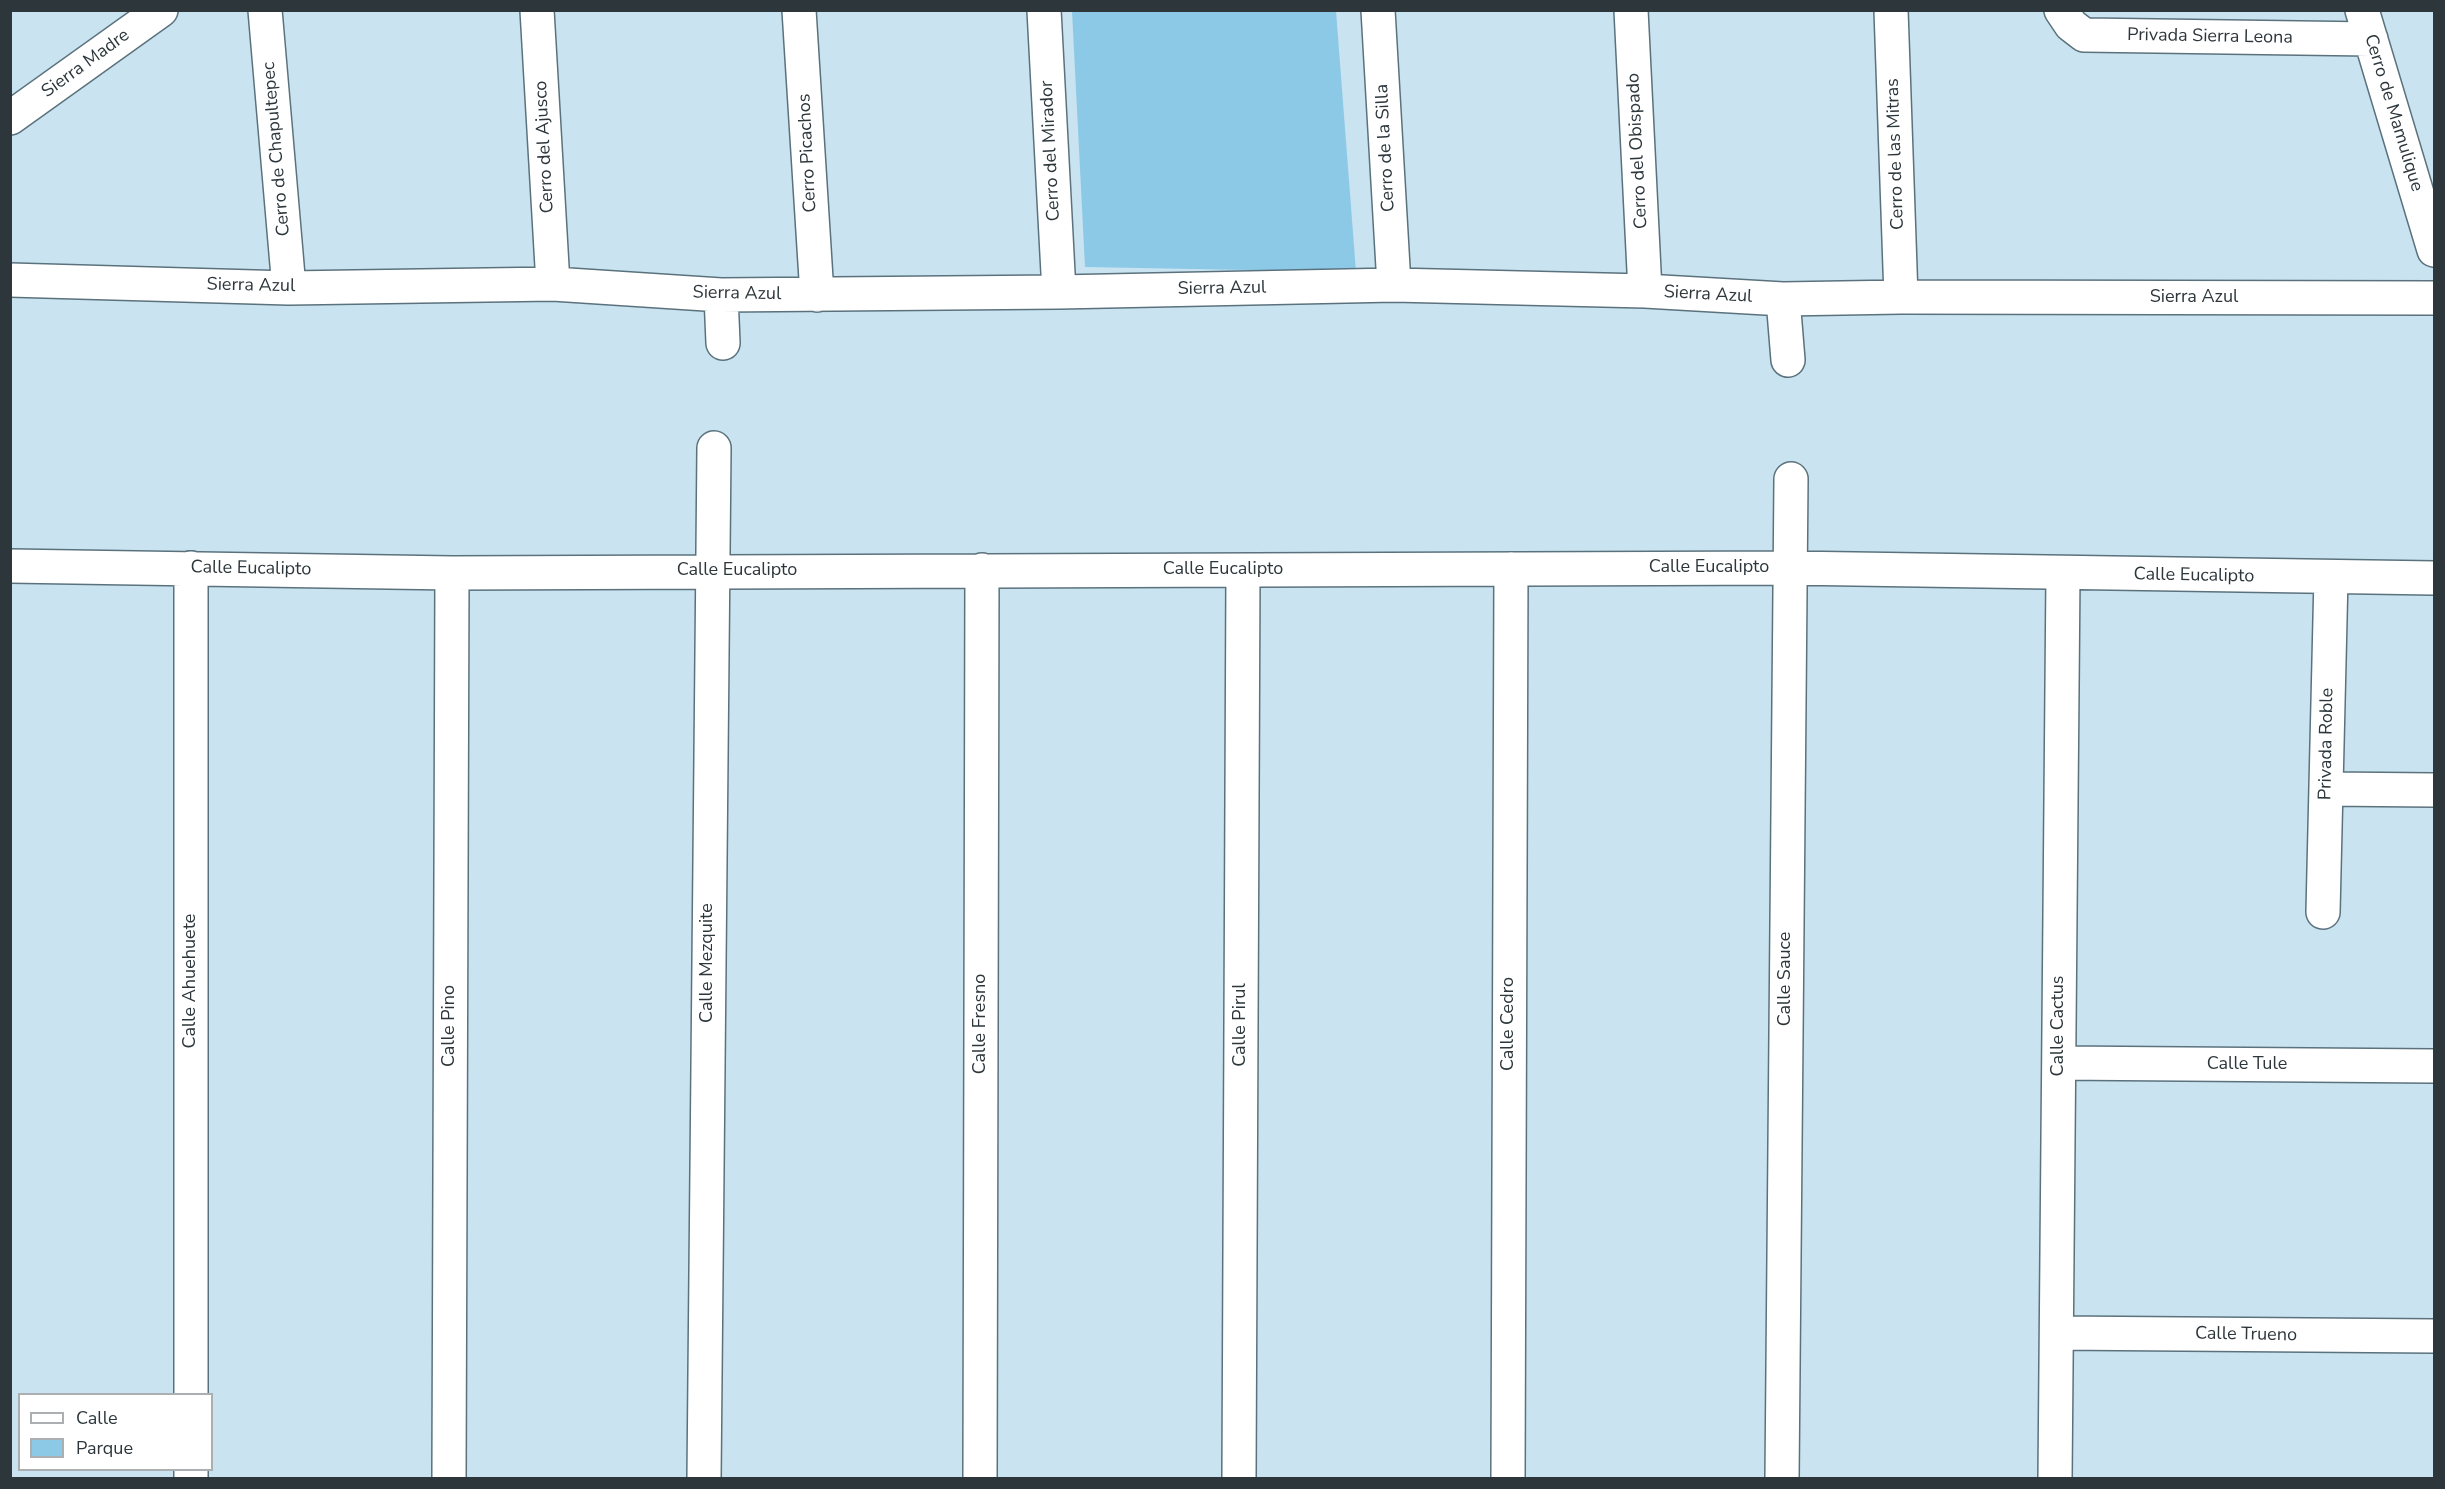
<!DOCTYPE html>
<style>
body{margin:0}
#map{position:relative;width:2445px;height:1489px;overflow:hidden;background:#c9e3f0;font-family:"Nunito Sans",sans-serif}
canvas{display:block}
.frame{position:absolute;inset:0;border:12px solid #2c363b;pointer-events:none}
.legend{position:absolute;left:18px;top:1393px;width:195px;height:78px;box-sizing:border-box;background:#fff;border:2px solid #abafb1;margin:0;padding:8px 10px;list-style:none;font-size:18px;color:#2c363b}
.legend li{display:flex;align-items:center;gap:12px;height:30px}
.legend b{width:30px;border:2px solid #abafb1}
</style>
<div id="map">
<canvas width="2445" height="1489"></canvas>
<div class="frame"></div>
<ul class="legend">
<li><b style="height:8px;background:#fff"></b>Calle</li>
<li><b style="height:16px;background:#8bc9e6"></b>Parque</li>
</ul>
</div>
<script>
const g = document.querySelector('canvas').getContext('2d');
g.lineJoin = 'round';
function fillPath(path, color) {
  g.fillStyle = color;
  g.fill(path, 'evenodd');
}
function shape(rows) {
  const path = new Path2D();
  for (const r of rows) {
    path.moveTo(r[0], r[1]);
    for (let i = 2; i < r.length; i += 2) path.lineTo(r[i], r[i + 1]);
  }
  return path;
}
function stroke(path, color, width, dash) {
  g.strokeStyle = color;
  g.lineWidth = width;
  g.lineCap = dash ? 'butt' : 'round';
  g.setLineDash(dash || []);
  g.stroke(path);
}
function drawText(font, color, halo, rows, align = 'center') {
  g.font = font + ' "Nunito Sans",sans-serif';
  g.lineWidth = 6;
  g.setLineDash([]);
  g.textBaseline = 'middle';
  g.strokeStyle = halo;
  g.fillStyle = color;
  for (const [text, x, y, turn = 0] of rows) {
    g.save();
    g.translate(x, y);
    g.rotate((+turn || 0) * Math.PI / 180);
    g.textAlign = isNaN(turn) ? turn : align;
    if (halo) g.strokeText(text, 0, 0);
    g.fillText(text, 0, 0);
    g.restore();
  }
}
const green = shape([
 [1072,11,1336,11,1356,272,1085,267]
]);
const minor = shape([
 [265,10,289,288],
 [537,10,553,284],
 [799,10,817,295],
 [1044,10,1059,292],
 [1378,10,1394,285],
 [1631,10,1645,291],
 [1891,10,1901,297],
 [2061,10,2071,25,2084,35,2371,39],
 [2362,10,2434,250],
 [10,118,161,10],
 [10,280,289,288,553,284,721,295,1059,292,1394,285,1645,291,1783,299,1901,297,2434,298],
 [721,295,723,343],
 [1783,299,1788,360],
 [10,566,452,573,1790,568,2434,578],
 [191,568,191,1394],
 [2326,789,2434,790],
 [2323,912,2331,577],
 [2059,1063,2434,1066],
 [2057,1333,2434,1336],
 [191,1470,191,1478],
 [449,1478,452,573],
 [704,1478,714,448],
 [980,1478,982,570],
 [1239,1478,1243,571],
 [1508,1478,1511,569],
 [1782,1478,1791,479],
 [2055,1478,2063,574]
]);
const streetNames = [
 ["Privada Sierra Leona",2210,37,1],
 ["Sierra Madre",86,64,-36],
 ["Cerro de Mamulique",2393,113,73],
 ["Cerro del Ajusco",545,147,-93],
 ["Cerro de la Silla",1386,148,-93],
 ["Cerro de Chapultepec",277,149,-95],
 ["Cerro del Mirador",1051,151,-93],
 ["Cerro del Obispado",1638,151,-93],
 ["Cerro Picachos",808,153,-93],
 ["Cerro de las Mitras",1896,154,-92],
 ["Sierra Azul",251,286,1],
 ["Sierra Azul",1222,289,-1],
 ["Sierra Azul",737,294,1],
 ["Sierra Azul",1708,295,3],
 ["Sierra Azul",2194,298],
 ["Calle Eucalipto",1709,568],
 ["Calle Eucalipto",251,569,1],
 ["Calle Eucalipto",1223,570],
 ["Calle Eucalipto",737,571],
 ["Calle Eucalipto",2194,576,1],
 ["Privada Roble",2327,744,-89],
 ["Calle Mezquite",708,963,-90],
 ["Calle Sauce",1786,979,-90],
 ["Calle Ahuehuete",191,981,-90],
 ["Calle Fresno",981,1024,-90],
 ["Calle Cedro",1509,1024,-90],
 ["Calle Pirul",1241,1025,-90],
 ["Calle Pino",450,1026,-90],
 ["Calle Cactus",2059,1026,-90],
 ["Calle Tule",2247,1065],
 ["Calle Trueno",2246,1335,1]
];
fillPath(green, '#8bc9e6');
stroke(minor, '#5b727d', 36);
stroke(minor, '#fff', 33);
drawText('18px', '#2c363b', '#fff', streetNames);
</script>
